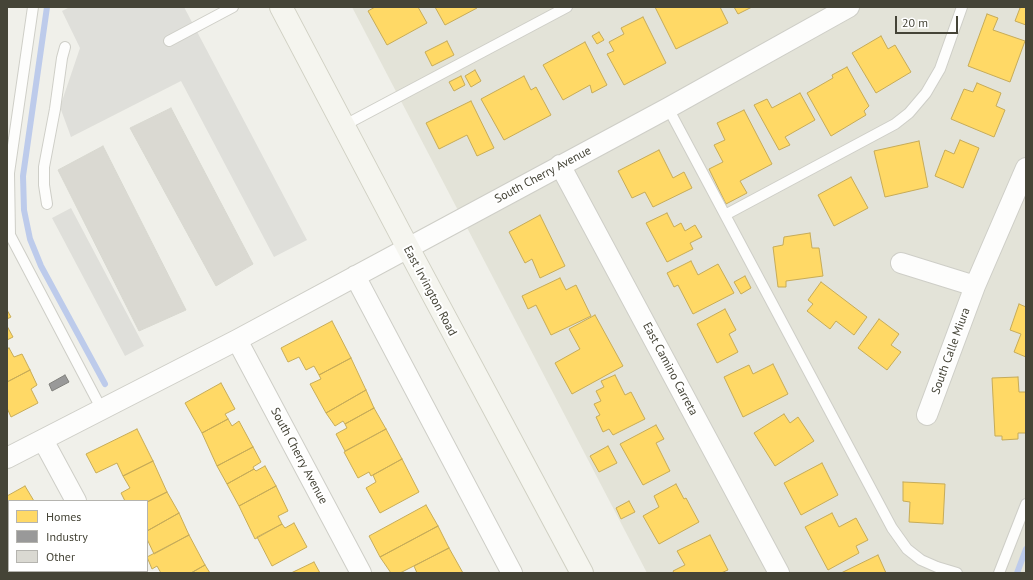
<!DOCTYPE html>
<style>
body{margin:0}
#map{position:relative;width:1033px;height:580px;overflow:hidden;background:#f0f0ea;font-family:"PT Sans",sans-serif}
canvas{display:block}
.frame{position:absolute;inset:0;border:8px solid #454437;pointer-events:none}
.legend{position:absolute;left:8px;top:500px;width:140px;height:72px;box-sizing:border-box;background:#fff;border:1px solid #b5b4af;margin:0;padding:5px 7px;list-style:none;font-size:12px;color:#454437}
.legend li{display:flex;align-items:center;gap:8px;height:20px}
.legend b{width:20px;border:1px solid #b5b4af}
.scale{position:absolute;left:895px;top:16px;width:63px;height:18px;box-sizing:border-box;border:2px solid #454437;border-top:0;padding-left:5px;font-size:12px;line-height:14px;white-space:nowrap;color:#454437;-webkit-text-stroke:3px #fff;paint-order:stroke}
</style>
<div id="map">
<canvas width="1033" height="580"></canvas>
<div class="frame"></div>
<ul class="legend">
<li><b style="height:11px;background:#ffd966"></b>Homes</li>
<li><b style="height:11px;background:#999"></b>Industry</li>
<li><b style="height:11px;background:#dad9d2"></b>Other</li>
</ul>
<div class="scale">20 m</div>
</div>
<script>
const g = document.querySelector('canvas').getContext('2d');
g.lineJoin = 'round';
function fillPath(path, color) {
  g.fillStyle = color;
  g.fill(path, 'evenodd');
}
function shape(rows) {
  const path = new Path2D();
  for (const r of rows) {
    path.moveTo(r[0], r[1]);
    for (let i = 2; i < r.length; i += 2) path.lineTo(r[i], r[i + 1]);
  }
  return path;
}
function stroke(path, color, width, dash) {
  g.strokeStyle = color;
  g.lineWidth = width;
  g.lineCap = dash ? 'butt' : 'round';
  g.setLineDash(dash || []);
  g.stroke(path);
}
function drawText(font, color, halo, rows, align = 'center') {
  g.font = font + ' "PT Sans",sans-serif';
  g.lineWidth = 4;
  g.setLineDash([]);
  g.textBaseline = 'middle';
  g.strokeStyle = halo;
  g.fillStyle = color;
  for (const [text, x, y, turn = 0] of rows) {
    g.save();
    g.translate(x, y);
    g.rotate((+turn || 0) * Math.PI / 180);
    g.textAlign = isNaN(turn) ? turn : align;
    if (halo) g.strokeText(text, 0, 0);
    g.fillText(text, 0, 0);
    g.restore();
  }
}
const residential = shape([
 [352,7,1026,7,1026,573,647,573]
]);
const parking = shape([
 [70,7,184,7,307,240,274,257,181,81,71,137,60,107,80,48,62,11],
 [71,208,144,346,125,356,52,218]
]);
const homes = shape([
 [375,7,418,7,427,23,387,45,368,11,375,7],
 [435,7,476,7,477,8,445,25,435,7],
 [655,7,720,7,728,23,676,49,655,7],
 [734,7,752,7,738,14,734,7],
 [1018,7,1026,7,1026,25,1015,21,1020,8,1018,7],
 [987,14,998,18,993,30,1025,41,1010,82,968,66,987,14],
 [643,17,666,63,624,85,607,54,614,51,609,42,624,34,621,28,643,17],
 [599,32,604,40,597,44,592,36,599,32],
 [881,36,888,49,895,45,911,72,876,93,852,53,881,36],
 [447,41,454,55,432,66,425,52,447,41],
 [585,42,607,85,592,93,590,85,563,100,543,65,585,42],
 [847,67,869,106,864,111,866,115,831,136,807,93,833,78,832,75,847,67],
 [475,70,481,81,471,87,465,76,475,70],
 [461,76,465,85,454,91,449,82,461,76],
 [524,76,531,90,536,87,551,115,504,140,481,99,524,76],
 [977,83,1001,93,996,106,1005,110,994,137,951,119,964,89,973,92,977,83],
 [800,93,815,120,785,137,790,145,779,150,754,105,767,99,772,108,800,93],
 [471,101,494,148,477,156,467,135,439,149,426,123,471,101],
 [744,110,772,164,740,181,747,193,726,204,709,169,723,162,714,145,725,140,717,123,744,110],
 [960,140,979,148,963,188,935,176,945,150,954,154,960,140],
 [919,141,928,187,885,197,874,151,919,141],
 [659,150,673,178,684,172,692,188,653,207,645,192,632,198,618,171,659,150],
 [851,177,868,208,834,226,818,195,851,177],
 [667,213,674,227,681,223,685,231,695,225,702,237,690,243,693,249,667,262,646,223,667,213],
 [540,215,565,266,540,278,532,259,525,263,509,232,540,215],
 [810,233,812,248,819,248,823,276,786,281,786,287,778,287,773,247,783,245,784,237,810,233],
 [691,261,698,275,718,264,734,293,693,314,678,285,674,287,667,273,691,261],
 [745,276,751,288,741,294,734,282,745,276],
 [560,278,566,290,576,285,591,316,551,335,536,305,528,309,522,296,560,278],
 [821,282,867,317,854,335,836,321,830,329,807,311,813,304,808,300,821,282],
 [1019,304,1026,307,1026,357,1014,352,1021,334,1010,330,1019,304],
 [725,309,736,330,729,334,738,352,717,363,697,324,725,309],
 [7,310,11,317,7,319,7,310],
 [595,315,623,366,572,394,555,363,580,349,569,329,595,315],
 [879,319,899,334,891,345,901,352,887,370,858,348,879,319],
 [332,321,351,358,319,375,314,366,306,370,299,357,288,362,281,348,332,321],
 [7,326,13,337,7,340,7,326],
 [9,348,14,357,22,354,30,370,7,382,7,349,9,348],
 [351,358,366,390,326,413,310,384,321,379,319,375,351,358],
 [773,364,788,394,743,417,724,377,749,365,753,374,773,364],
 [30,370,37,385,31,389,38,403,11,417,7,408,7,382,30,370],
 [615,375,625,395,631,392,645,419,613,435,609,429,603,432,596,417,600,415,594,404,601,401,596,391,604,387,601,381,615,375],
 [1018,377,1019,392,1026,392,1026,433,1018,433,1018,439,1002,440,1002,436,995,436,992,378,1018,377],
 [221,383,235,409,225,414,228,419,202,433,185,403,221,383],
 [366,390,374,408,345,424,343,421,335,426,326,413,366,390],
 [374,408,386,429,345,451,336,434,347,428,345,424,374,408],
 [784,414,790,423,798,417,814,441,775,466,754,433,784,414],
 [228,419,232,426,239,421,253,447,217,466,202,433,228,419],
 [656,425,664,439,656,443,670,471,643,485,620,444,656,425],
 [137,429,153,461,123,476,117,463,96,473,86,454,137,429],
 [386,429,402,459,371,476,369,472,358,478,344,452,386,429],
 [608,446,617,463,599,472,590,456,608,446],
 [253,447,261,462,253,467,254,469,227,484,217,466,253,447],
 [402,459,419,492,380,513,366,488,376,482,373,475,402,459],
 [153,461,167,492,147,502,147,501,125,501,121,493,130,488,123,476,153,461],
 [822,463,838,495,801,515,784,483,822,463],
 [265,466,276,486,239,506,227,484,254,469,256,471,265,466],
 [903,482,945,484,943,524,909,522,910,502,903,501,903,482],
 [676,484,684,499,686,498,699,522,659,544,643,516,659,507,654,496,676,484],
 [25,486,34,501,9,501,9,535,7,537,7,496,25,486],
 [276,486,288,511,278,516,282,524,255,539,239,506,276,486],
 [167,492,179,513,147,531,147,502,167,492],
 [629,501,635,512,621,519,616,508,629,501],
 [426,505,438,526,380,557,369,536,426,505],
 [179,513,189,535,154,554,147,539,147,531,179,513],
 [832,513,839,527,856,518,868,540,856,546,859,553,828,570,805,527,832,513],
 [294,523,307,547,272,566,257,537,282,524,285,528,294,523],
 [438,526,449,548,400,573,391,573,380,557,438,526],
 [9,535,9,546,7,543,7,537,9,535],
 [189,535,205,565,191,573,161,573,157,566,152,569,147,557,189,535],
 [710,535,728,570,721,573,674,573,673,571,685,565,677,551,710,535],
 [449,548,463,573,417,573,414,566,449,548],
 [878,555,886,573,841,573,878,555],
 [314,562,320,573,291,573,314,562],
 [205,565,210,573,191,573,205,565],
 [23,571,59,571,60,573,24,573,23,571]
]);
const industry = shape([
 [65,375,69,382,52,391,49,384,65,375]
]);
const stream = shape([
 [47,7,23,176,24,210,30,239,41,266,105,384],
 [1017,573,1026,549]
]);
const building = shape([
 [171,108,253,264,216,286,130,128,171,108],
 [103,146,186,310,139,331,58,170,103,146]
]);
const service = shape([
 [33,7,9,173,10,235,102,410],
 [169,41,233,7],
 [668,108,892,528,907,549,921,560,937,567,957,573],
 [343,126,567,7],
 [47,204,44,185,44,167,47,151,55,109,62,58,65,47],
 [725,215,895,124,909,113,926,93,940,69,962,7],
 [999,573,1026,504]
]);
const minor = shape([
 [560,165,779,573],
 [901,263,975,286],
 [355,276,512,573],
 [237,340,361,573],
 [927,415,975,286,1026,168],
 [43,440,76,501],
 [7,458,237,340,408,248,668,108,849,7],
 [113,571,114,573]
]);
const secondary = shape([
 [281,7,408,248,582,573]
]);
const streetNames = [
 ["South Cherry Avenue",543,175,-28],
 ["East Irvington Road",430,291,62],
 ["South Calle Miura",951,351,-70],
 ["East Camino Carreta",670,369,62],
 ["South Cherry Avenue",299,456,62]
];
fillPath(residential, '#e3e3d8');
fillPath(parking, '#dfdfda');
fillPath(homes, '#ffd966');
stroke(homes, '#c7ac58', 1);
fillPath(industry, '#999');
stroke(industry, '#80807c', 1);
stroke(stream, '#bdcbeb', 6);
fillPath(building, '#dad9d2');
stroke(building, '#d8d8d0', 1);
stroke(service, '#cecec7', 12);
stroke(minor, '#cecec7', 22);
stroke(secondary, '#d0d0c3', 24);
stroke(service, '#fdfdfc', 10);
stroke(minor, '#fdfdfc', 20);
stroke(secondary, '#f5f5ef', 22);
drawText('12px', '#454437', '#fff', streetNames);
</script>
